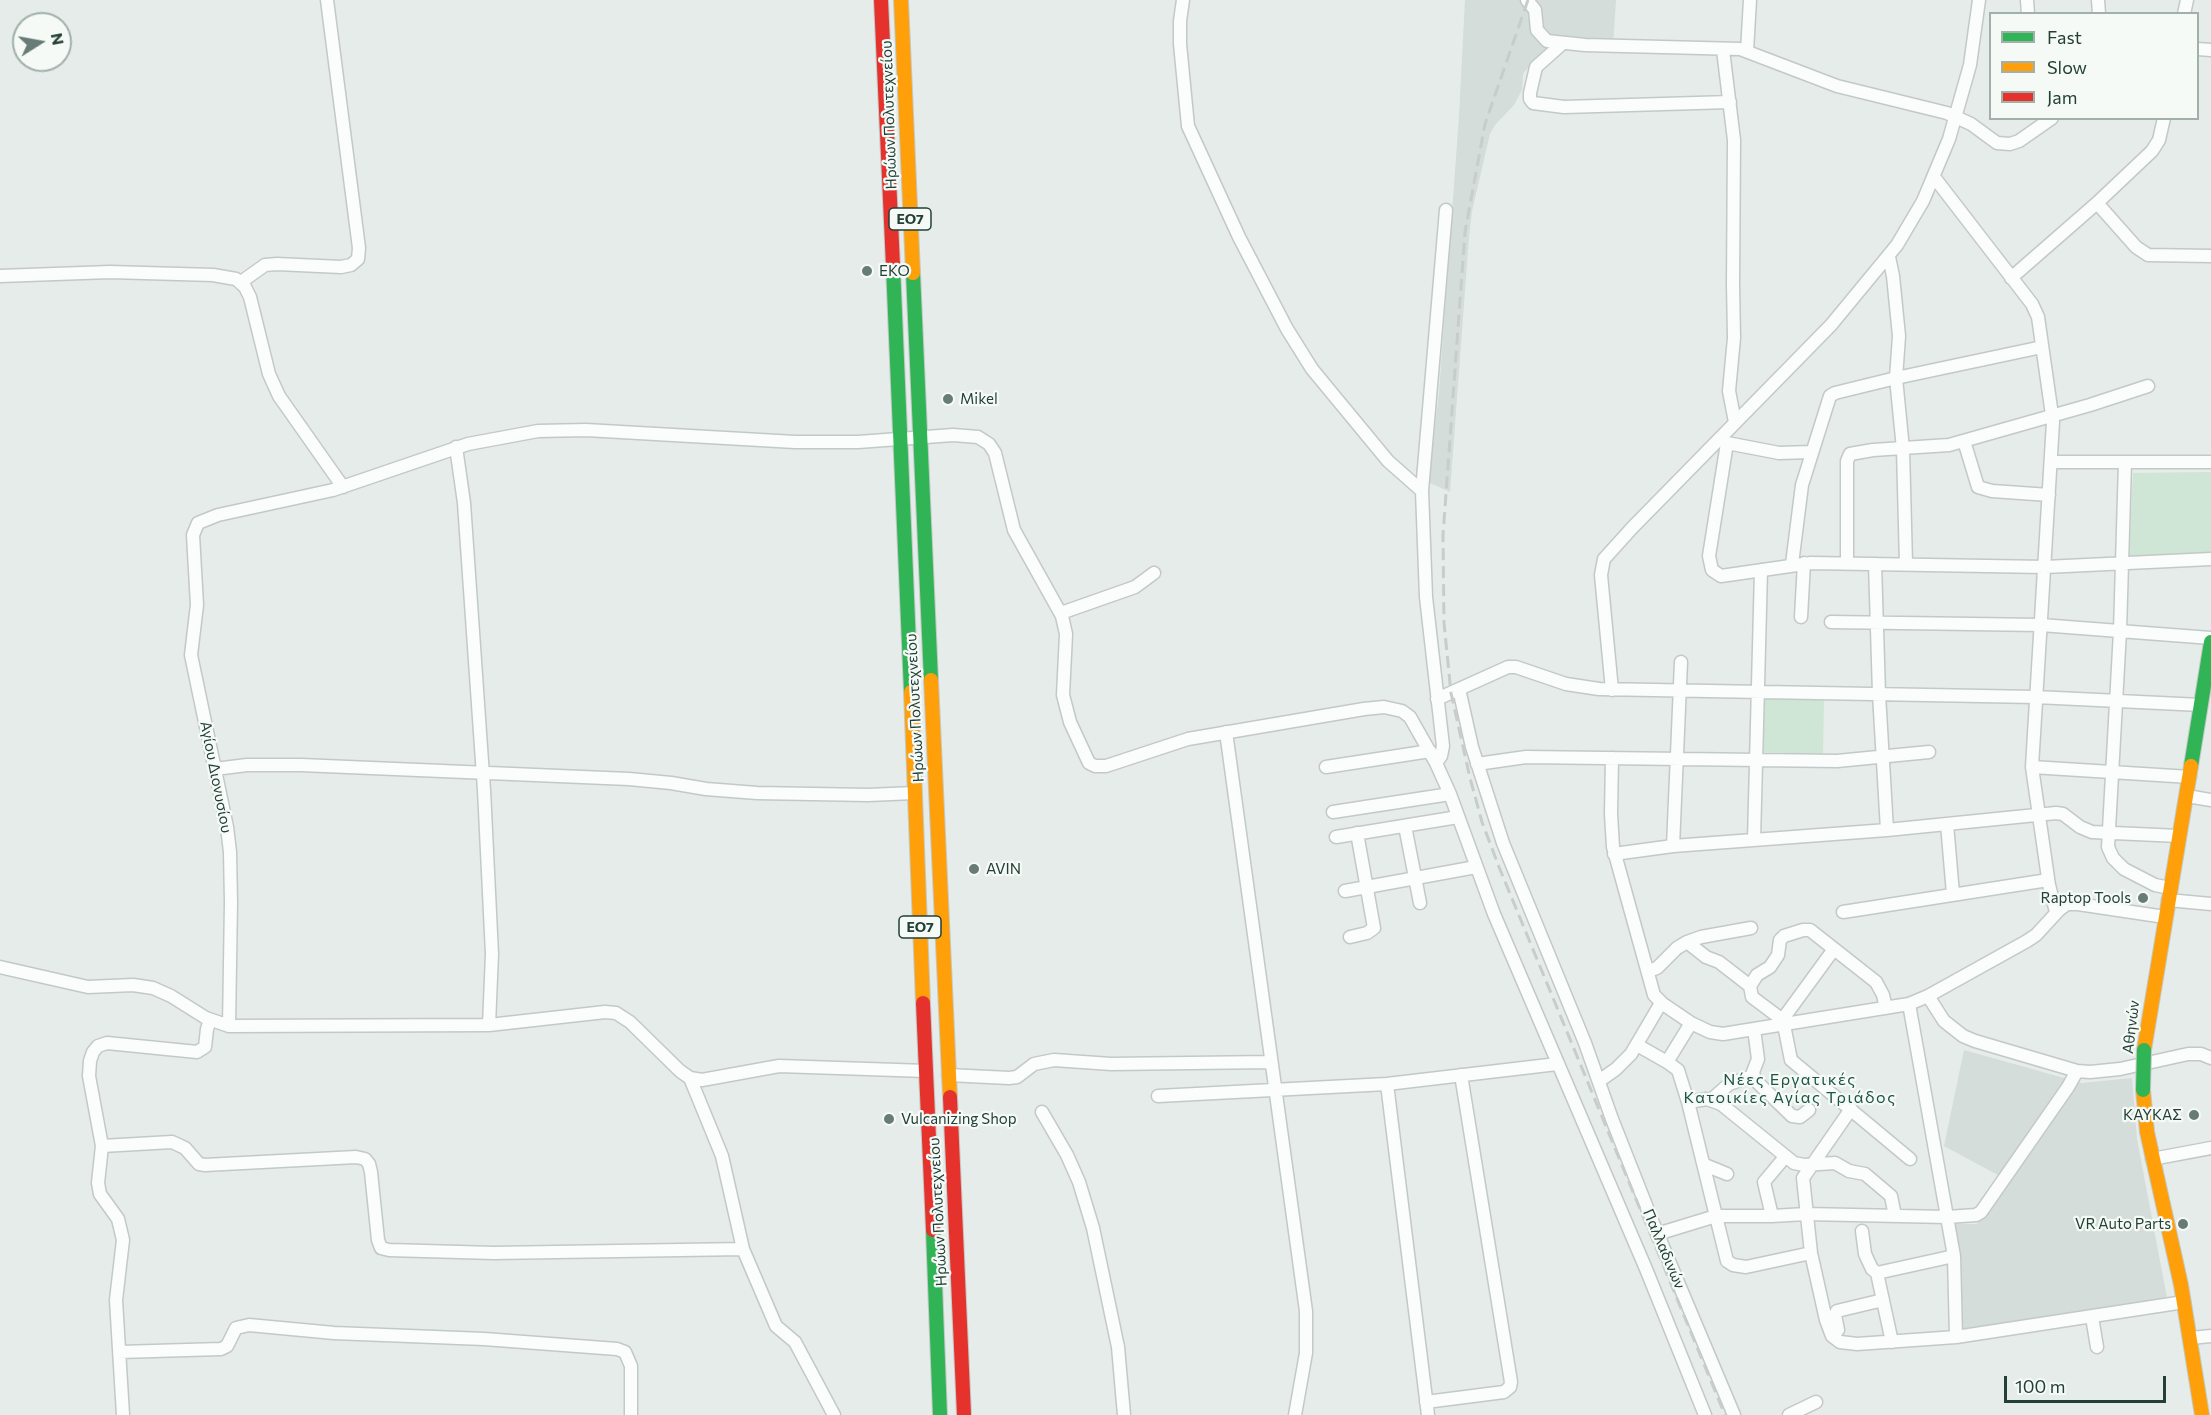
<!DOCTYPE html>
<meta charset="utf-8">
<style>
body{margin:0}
#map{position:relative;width:2211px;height:1415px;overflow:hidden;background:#e6ece9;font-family:Commissioner,sans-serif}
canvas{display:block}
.legend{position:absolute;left:1989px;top:12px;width:210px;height:108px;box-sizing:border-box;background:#f5faf7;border:2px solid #a1b0ab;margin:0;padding:8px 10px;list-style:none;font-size:18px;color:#234038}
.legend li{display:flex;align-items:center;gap:12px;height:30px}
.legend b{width:30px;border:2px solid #a1b0ab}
.north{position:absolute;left:12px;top:12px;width:60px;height:60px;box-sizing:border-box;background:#f5faf7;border:2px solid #a1b0ab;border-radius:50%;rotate:79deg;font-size:16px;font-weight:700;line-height:24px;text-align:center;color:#234038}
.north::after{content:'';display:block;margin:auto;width:21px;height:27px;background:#677c76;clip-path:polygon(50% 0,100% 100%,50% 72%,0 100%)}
.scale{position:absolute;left:2004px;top:1376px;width:162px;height:27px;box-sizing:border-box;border:3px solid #234038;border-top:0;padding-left:8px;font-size:18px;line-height:21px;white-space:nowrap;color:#234038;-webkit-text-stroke:4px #f5faf7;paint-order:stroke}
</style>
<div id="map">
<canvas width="2211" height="1415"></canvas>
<ul class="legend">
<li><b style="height:8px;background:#30b455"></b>Fast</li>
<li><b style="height:8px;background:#ff9f0a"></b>Slow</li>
<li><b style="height:8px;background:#e5322d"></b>Jam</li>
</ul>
<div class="north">N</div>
<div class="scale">100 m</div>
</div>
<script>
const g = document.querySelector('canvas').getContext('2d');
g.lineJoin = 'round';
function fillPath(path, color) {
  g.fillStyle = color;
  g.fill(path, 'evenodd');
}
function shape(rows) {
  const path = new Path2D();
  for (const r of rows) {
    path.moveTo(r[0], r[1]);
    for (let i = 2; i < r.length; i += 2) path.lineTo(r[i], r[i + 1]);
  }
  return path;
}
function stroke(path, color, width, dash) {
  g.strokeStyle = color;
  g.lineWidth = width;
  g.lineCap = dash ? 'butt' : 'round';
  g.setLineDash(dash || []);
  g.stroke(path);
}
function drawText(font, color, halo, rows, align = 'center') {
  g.font = font + ' Commissioner,sans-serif';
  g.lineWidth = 4.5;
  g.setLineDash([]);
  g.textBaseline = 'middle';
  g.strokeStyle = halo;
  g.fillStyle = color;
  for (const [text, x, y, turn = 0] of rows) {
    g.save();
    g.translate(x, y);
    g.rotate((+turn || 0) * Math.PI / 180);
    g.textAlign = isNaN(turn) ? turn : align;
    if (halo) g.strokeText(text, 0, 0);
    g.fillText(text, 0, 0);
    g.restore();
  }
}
const built = shape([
 [1465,0,1616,0,1613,46,1557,43,1532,63,1523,74,1522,90,1514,105,1495,125,1490,134,1472,211,1469,237,1450,492,1428,482,1439,393,1459,116],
 [1964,1050,2082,1083,2132,1078,2137,1139,2167,1298,1960,1331,1953,1224,1977,1224,2007,1180,1944,1146]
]);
const green = shape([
 [2211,472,2211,553,2129,557,2133,473],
 [1764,698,1824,700,1823,754,1763,752]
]);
const street = shape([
 [1183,0,1180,21,1180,44,1188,126,1239,237,1287,329,1312,369,1388,461,1422,491],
 [1527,0,1535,10,1537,30,1547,41,1585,45,1740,49,1837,86,1947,113,1971,124,1997,143,2010,144,2019,141,2052,118],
 [2027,0,2028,14],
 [2098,0,2099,14],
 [2184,14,2187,0],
 [1563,43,1536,67,1530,93,1530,99,1533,103,1564,107,1730,102],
 [2198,49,2211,50],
 [1723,50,1734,140,1733,284,1734,338,1729,391,1735,422],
 [1747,51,1750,0],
 [1934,177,2032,304,2038,317,2053,422,2032,767,2049,885,2056,912],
 [2097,203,2136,247,2148,255,2211,256],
 [1889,257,1893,276,1899,336,1896,378,1903,449,1906,564],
 [0,276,110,272,213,275,236,279,245,287,250,297,269,374,279,396,343,487],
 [2011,278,2097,203,2152,151,2159,140,2164,118],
 [241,282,265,265,277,264,341,267,351,265,358,259,359,248,327,0],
 [1722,440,1727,443,1779,453,1811,452],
 [1964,441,1978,487,1992,491,2049,495],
 [1727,443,1709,556,1712,570,1721,576,1811,563,2045,567,2211,559],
 [456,447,464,503,484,790,492,954,489,1025],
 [2051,462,2211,462],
 [2125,462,2120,631,2108,847,2113,858,2124,869,2155,885,2170,888],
 [1847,563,1847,461,1850,454,1873,450,1949,445,2090,405,2148,386],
 [1792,564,1802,485,1830,396,1835,393,1896,378,2042,347],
 [1875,564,1879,694,1887,830],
 [1061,613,1135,587,1154,573],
 [1801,617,1804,563],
 [1831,622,2041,625,2211,638],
 [1459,689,1472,747,1503,843,1585,1043,1612,1119,1653,1223,1734,1415],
 [1612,690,1601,575,1604,559,1632,528,1831,325,1897,245,1923,201,1949,139,1970,65,1979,0],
 [1437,699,1508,667,1516,667,1566,684,1599,689,2036,697,2201,705],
 [1226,732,1306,1311,1306,1353,1295,1415],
 [1612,758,1611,814,1613,847,1654,995,1663,1004,1691,1023,1710,1032,1723,1034,1909,1004,1928,996,2027,941,2036,935,2059,910,2067,904,2078,904,2165,917],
 [1436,763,1441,756,1443,746,1426,597,1422,491,1446,210],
 [1477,764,1526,757,1837,761,1929,752],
 [1326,767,1430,751],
 [2032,767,2190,777],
 [215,769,247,765,301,765,629,779,671,783,706,789,757,793,868,795,914,793],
 [2187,796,2211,800],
 [1333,812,1450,794],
 [1947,824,1953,894],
 [1405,826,1420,903],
 [1336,837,1458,817],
 [1754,840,1761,570],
 [1673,846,1681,662],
 [1614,854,1673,846,1887,830,2056,813,2063,814,2080,827,2092,832,2179,836],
 [1345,891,1476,867],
 [2168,900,2211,904],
 [1843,912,2048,880],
 [1350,937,1367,933,1374,928,1357,833],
 [1687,942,1706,957,1719,962,1750,986],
 [1834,949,1785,1016,1784,1025,1791,1060,1910,1159],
 [0,967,88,987,133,985,153,988,171,996,206,1018,229,1026,489,1025,605,1012,616,1013,630,1022,680,1071,690,1078,702,1080,779,1066,926,1071],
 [1648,971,1657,968,1677,948,1687,942,1701,937,1751,928],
 [1928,996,1944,1021,1963,1036,1975,1041,2077,1071,2090,1072,2120,1069,2188,1054,2201,1054,2211,1058],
 [1909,1004,1954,1256,1956,1337],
 [1784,1021,1752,997,1750,986,1757,975,1770,967,1778,955,1780,940,1784,936,1803,930,1810,930,1876,982,1883,995,1886,1008],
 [229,1026,231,902,230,852,227,827,191,655,197,605,193,535,198,523,218,515,333,490,468,444,538,431,586,430,795,442,858,442,953,435,978,437,989,444,995,453,1014,530,1062,616,1066,634,1063,695,1070,722,1089,763,1095,766,1106,766,1188,739,1364,709,1384,707,1402,711,1410,717,1436,763,1450,794,1494,914,1646,1269,1705,1415],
 [1754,1029,1758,1059,1753,1072,1755,1080,1792,1116,1800,1117,1809,1110],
 [1637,1045,1667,1062,1691,1023],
 [1667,1062,1678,1070,1688,1102,1727,1261,1733,1265,1746,1267,1811,1253],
 [948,1075,1009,1078,1017,1077,1034,1064,1054,1060,1111,1064,1271,1062],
 [690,1078,722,1156,743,1249,776,1326,795,1342,834,1415],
 [1599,1081,1616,1069,1631,1054,1661,1003],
 [1387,1084,1428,1415],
 [1158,1096,1387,1084,1557,1064],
 [1711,1100,1729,1084,1753,1076],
 [1688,1102,1707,1099,1721,1104,1794,1163,1804,1165,1835,1163,1849,1171,1865,1174,1891,1196,1895,1216],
 [1851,1109,1803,1178,1811,1253,1826,1320,1832,1336,1840,1342,1857,1344,1956,1337,2184,1302],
 [1042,1112,1067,1155,1079,1182,1093,1228,1118,1347,1124,1415],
 [102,1146,172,1142,185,1148,199,1164,205,1165,356,1157,365,1159,369,1164,371,1172,378,1240,381,1248,389,1250,494,1253,743,1249],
 [2152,1159,2211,1148],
 [1705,1165,1727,1174],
 [1772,1216,1764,1182,1785,1157],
 [1862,1231,1865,1254,1872,1269,1877,1273],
 [1657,1234,1716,1216,1772,1216,1806,1214,1947,1217,1976,1215,1981,1212,2068,1087,2077,1071],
 [2092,1317,2097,1347],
 [1838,1330,1835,1315,1837,1311,1883,1300],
 [2191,1338,2211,1336],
 [1892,1342,1877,1273,1954,1256],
 [120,1352,221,1349,227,1346,236,1328,249,1325,334,1333,484,1339,617,1349,625,1352,631,1366,631,1415],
 [1426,1402,1504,1392,1510,1387,1511,1382,1461,1075],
 [123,1415,116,1300,123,1240,118,1219,100,1194,98,1183,102,1146,89,1076,90,1061,93,1052,98,1046,107,1043,197,1052,205,1047,207,1029,210,1020],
 [1789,1415,1816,1402]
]);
const fast = shape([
 [893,266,911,692],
 [913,273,931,680],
 [2191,766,2211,642],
 [933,1230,940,1415]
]);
const slow = shape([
 [901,0,913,273],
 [931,680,950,1097],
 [911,692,923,1003],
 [2144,1050,2191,766],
 [2143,1090,2147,1132,2181,1285,2202,1415]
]);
const jam = shape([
 [881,0,893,266],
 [923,1003,933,1230],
 [950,1097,964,1415]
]);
const rail = shape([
 [1528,0,1485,124,1465,232,1443,535,1444,623,1451,693,1470,778,1482,822,1499,867,1725,1415]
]);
const fastBridge = shape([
 [2143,1090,2144,1050]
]);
const markers = [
 [867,271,6,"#677c76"],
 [948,399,6,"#677c76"],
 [974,869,6,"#677c76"],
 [2143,898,6,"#677c76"],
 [2194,1115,6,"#677c76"],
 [889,1119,6,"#677c76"],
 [2183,1224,6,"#677c76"]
];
const shields = [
 [910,219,42],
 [920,927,42]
];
const shieldNames = [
 ["ΕΟ7",910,219],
 ["ΕΟ7",920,927]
];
const streetNames = [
 ["Ηρώων Πολυτεχνείου",889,115,-92],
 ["Ηρώων Πολυτεχνείου",915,708,-93],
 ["Αγίου Διονυσίου",216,777,79],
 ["Αθηνών",2131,1027,-83],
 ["Ηρώων Πολυτεχνείου",938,1212,-93],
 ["Παλλαδινών",1664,1249,67]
];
const poiNames = [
 ["EKO",879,271],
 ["Mikel",960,399],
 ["AVIN",986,869],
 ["Raptop Tools",2131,898,"right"],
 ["ΚΑΥΚΑΣ",2182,1115,"right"],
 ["Vulcanizing Shop",901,1119],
 ["VR Auto Parts",2171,1224,"right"]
];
const neighbourhoodNames = [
 ["Νέες Εργατικές",1790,1080],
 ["Κατοικίες Αγίας Τριάδος",1790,1098]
];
fillPath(built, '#d4ddd9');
fillPath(green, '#cfe5d5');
stroke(street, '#c3c9c6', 15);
stroke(fast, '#c2c9c6', 16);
stroke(slow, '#c2c9c6', 16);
stroke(jam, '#c2c9c6', 16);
stroke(street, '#fbfcfc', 12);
stroke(fast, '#30b455', 14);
stroke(slow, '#ff9f0a', 14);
stroke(jam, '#e5322d', 14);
stroke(rail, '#c7cdca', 3, [12, 6]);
stroke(fastBridge, '#c2c9c6', 16, []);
stroke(fastBridge, '#30b455', 14);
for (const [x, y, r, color] of markers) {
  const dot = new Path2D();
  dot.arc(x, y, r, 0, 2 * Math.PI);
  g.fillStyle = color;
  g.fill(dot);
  stroke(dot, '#f5faf7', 2);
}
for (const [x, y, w] of shields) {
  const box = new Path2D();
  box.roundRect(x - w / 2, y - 11, w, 22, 4.5);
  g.fillStyle = '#f5faf7';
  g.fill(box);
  stroke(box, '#234038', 1.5);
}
drawText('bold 14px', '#234038', null, shieldNames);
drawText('15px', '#234038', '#f5faf7', streetNames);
drawText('15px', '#234038', '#f5faf7', poiNames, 'left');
g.letterSpacing = '1.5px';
drawText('16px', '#1d5445', '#f5faf7', neighbourhoodNames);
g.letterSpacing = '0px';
</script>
